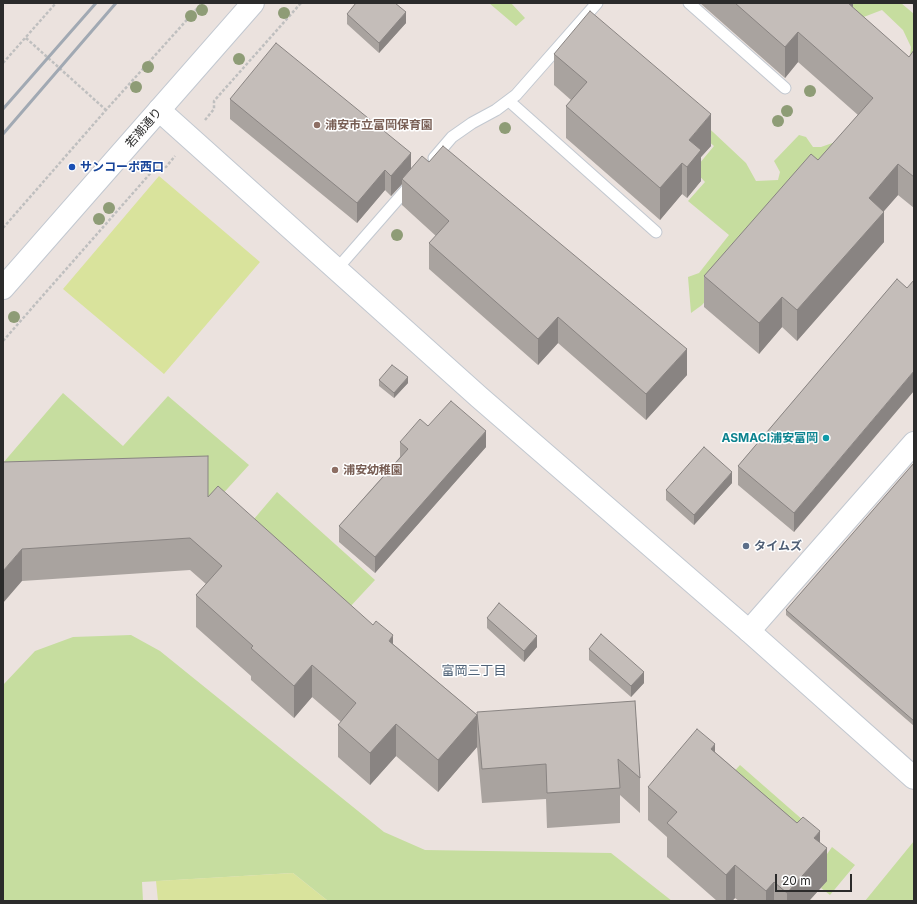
<!DOCTYPE html>
<meta charset="utf-8">
<style>
body{margin:0}
#map{position:relative;width:917px;height:904px;overflow:hidden;background:#ebe2de;font-family:Inter,sans-serif}
canvas{display:block}
.frame{position:absolute;inset:0;border:4px solid #2b2b2b;pointer-events:none}
.scale{position:absolute;left:775px;top:874px;width:77px;height:18px;box-sizing:border-box;border:2px solid #2b2b2b;border-top:0;padding-left:5px;font-size:12px;line-height:14px;white-space:nowrap;color:#2b2b2b;-webkit-text-stroke:3px #fff;paint-order:stroke}
</style>
<div id="map">
<canvas width="917" height="904"></canvas>
<div class="frame"></div>
<div class="scale">20 m</div>
</div>
<script>
const g = document.querySelector('canvas').getContext('2d');
g.lineJoin = 'round';
function fillPath(path, color) {
  g.fillStyle = color;
  g.fill(path, 'evenodd');
}
function shape(rows) {
  const path = new Path2D();
  for (const r of rows) {
    path.moveTo(r[0], r[1]);
    for (let i = 2; i < r.length; i += 2) path.lineTo(r[i], r[i + 1]);
  }
  return path;
}
function stroke(path, color, width, dash) {
  g.strokeStyle = color;
  g.lineWidth = width;
  g.lineCap = dash ? 'butt' : 'round';
  g.setLineDash(dash || []);
  g.stroke(path);
}
function drawText(font, color, halo, rows, align = 'center') {
  g.font = font + ' Inter,"Noto Sans JP",sans-serif';
  g.lineWidth = 3;
  g.setLineDash([]);
  g.textBaseline = 'middle';
  g.strokeStyle = halo;
  g.fillStyle = color;
  for (const [text, x, y, turn = 0] of rows) {
    g.save();
    g.translate(x, y);
    g.rotate((+turn || 0) * Math.PI / 180);
    g.textAlign = isNaN(turn) ? turn : align;
    if (halo) g.strokeText(text, 0, 0);
    g.fillText(text, 0, 0);
    g.restore();
  }
}
const green = shape([
 [489,3,511,3,525,18,516,26],
 [845,3,901,3,914,14,914,77,809,183,702,305,691,313,688,277,699,273,729,235,688,201,705,182,694,170,714,146,590,39,600,26,746,163,756,181,778,180,780,172,774,161,799,135,806,137,813,147,821,147,841,140,909,65,911,47,903,30,882,10,861,18],
 [63,393,123,446,168,396,249,465,208,510,3,463],
 [277,492,375,580,335,623,254,519],
 [131,635,160,651,384,832,425,850,611,853,672,901,328,901,293,873,142,882,143,901,3,901,3,685,35,651,73,637],
 [740,765,804,821,784,844,719,788],
 [914,841,914,901,865,901],
 [832,847,855,865,830,895,821,888,826,881,820,864]
]);
const pitch = shape([
 [159,176,260,262,164,374,63,289],
 [293,873,328,901,158,901,156,881]
]);
const path = shape([
 [913,3,914,4],
 [26,38,106,110],
 [3,63,56,3],
 [205,120,214,109,214,101,301,3],
 [3,228,106,110,202,3],
 [3,341,155,168,166,167,175,156]
]);
const service = shape([
 [689,3,785,88],
 [509,101,656,232],
 [434,158,452,137,472,123,496,110,516,95,597,3],
 [336,270,412,183]
]);
const minor = shape([
 [749,631,914,443]
]);
const tertiary = shape([
 [159,110,479,397,749,631,914,778]
]);
const secondary = shape([
 [3,288,253,3]
]);
const rail = shape([
 [3,109,96,3],
 [3,134,116,3]
]);
const trees = [
 [202,10],
 [284,13],
 [191,16],
 [239,59],
 [148,67],
 [136,87],
 [810,91],
 [787,111],
 [778,121],
 [505,128],
 [109,208],
 [99,219],
 [397,235],
 [14,317]
];
const wall = shape([
 [700,3,853,3,853,8,909,57,914,50,914,208,898,195,884,211,884,242,797,341,782,327,759,354,704,307,704,276,818,160,858,115,798,62,785,78],
 [347,14,406,23,379,53,347,24],
 [554,54,711,146,701,157,701,181,687,198,682,194,660,220,566,138,566,106,571,100,554,85],
 [230,99,411,169,687,375,646,420,558,343,538,365,429,269,429,243,436,236,402,205,402,184,391,196,385,190,357,223,230,119],
 [897,279,794,532,738,485,738,466],
 [379,380,408,383,394,398,379,386],
 [428,426,486,447,375,573,339,542,339,526,400,457,400,442],
 [3,462,208,497,393,644,477,715,635,701,640,778,640,813,620,795,620,823,547,828,546,799,482,803,477,747,438,792,396,756,370,785,338,757,338,725,341,722,312,697,294,718,251,680,251,676,196,627,196,595,206,584,190,570,22,581],
 [914,463,914,726,786,615,786,610],
 [732,483,694,525,666,500,666,490],
 [487,618,537,647,524,662,487,628],
 [589,649,644,683,631,697,589,660],
 [715,752,820,843,827,881,809,901,739,901,735,898,732,901,717,901,667,857,667,837,648,820,648,787]
]);
const shadedWall = shape([
 [842,3,853,3,853,16],
 [406,12,406,23,379,53,379,43],
 [798,32,798,62,785,78,785,47],
 [711,114,711,146,701,157,701,181,687,198,687,167,689,140],
 [411,153,411,174,402,179,402,184,391,196,391,176],
 [682,163,682,194,660,220,660,188],
 [898,164,898,195,869,228,869,198],
 [385,170,385,190,357,223,357,203],
 [884,212,884,242,797,341,797,310],
 [782,297,782,327,759,354,759,323],
 [558,317,558,343,538,365,538,339],
 [687,349,687,375,646,420,646,394],
 [914,371,914,391,794,532,794,513],
 [408,377,408,383,394,398,394,393],
 [486,431,486,447,375,573,375,557],
 [732,472,732,483,694,525,694,515],
 [22,549,22,581,3,603,3,571],
 [393,635,393,667,389,641],
 [537,636,537,647,524,662,524,651],
 [312,665,312,697,294,718,294,686],
 [644,672,644,683,631,697,631,686],
 [477,715,477,747,438,792,438,760],
 [396,724,396,756,370,785,370,753],
 [715,744,715,778,711,749],
 [820,831,820,855,827,848,827,881,809,901,787,901,787,893,814,838],
 [735,865,735,898,732,901,726,901,726,875],
 [774,882,774,901,766,901,766,891]
]);
const building = shape([
 [356,3,395,3,406,12,379,43,347,14,356,3],
 [735,3,848,3,909,57,914,50,914,177,898,164,869,198,884,212,797,310,782,297,759,323,704,276,811,154,818,160,873,98,798,32,785,47,735,3],
 [590,11,711,114,689,140,701,150,687,167,682,163,660,188,566,106,587,82,554,54,590,11],
 [276,43,411,153,391,176,385,170,357,203,230,99,276,43],
 [443,146,687,349,646,394,558,317,538,339,429,243,449,221,402,179,422,156,429,162,443,146],
 [897,279,907,288,914,280,914,371,794,513,738,466,897,279],
 [392,365,408,377,394,393,379,380,392,365],
 [451,401,486,431,375,557,339,526,408,449,400,442,420,419,428,426,451,401],
 [704,447,732,472,694,515,666,490,704,447],
 [208,456,208,497,218,486,373,625,376,621,393,635,389,641,477,715,438,760,396,724,370,753,338,725,356,703,312,665,294,686,251,648,253,646,196,595,222,566,190,538,22,549,3,571,3,462,208,456],
 [914,463,914,721,786,610,914,463],
 [499,603,537,636,524,651,487,618,499,603],
 [601,634,644,672,631,686,589,649,601,634],
 [635,701,640,778,618,759,620,788,547,793,546,764,482,769,477,712,635,701],
 [697,729,715,744,711,749,797,823,803,817,820,831,814,838,827,848,787,893,774,882,766,891,735,865,726,875,667,823,677,812,648,787,697,729]
]);
const markers = [
 [317,125,4,"#8d6e63"],
 [72,167,4,"#1a4fb4"],
 [826,438,4,"#0f9aa8"],
 [335,470,4,"#8d6e63"],
 [746,546,4,"#5c6f8a"]
];
const educationNames = [
 ["浦安市立富岡保育園",325,125],
 ["浦安幼稚園",343,470]
];
const streetNames = [
 ["若潮通り",144,128,-49]
];
const transitNames = [
 ["サンコーポ西口",80,167]
];
const cultureNames = [
 ["ASMACI浦安富岡",818,438]
];
const serviceNames = [
 ["タイムズ",754,546]
];
const neighbourhoodNames = [
 ["富岡三丁目",474,671]
];
fillPath(green, '#c6dd9f');
fillPath(pitch, '#d9e39c');
stroke(service, '#c2c8d0', 13);
stroke(minor, '#c2c8d0', 24);
stroke(tertiary, '#c2c8d0', 24);
stroke(secondary, '#c2c8d0', 24);
stroke(path, '#bfbfbf', 2.5, [3, 2]);
stroke(service, '#fff', 11);
stroke(minor, '#fff', 22);
stroke(tertiary, '#fff', 22);
stroke(secondary, '#fff', 22);
stroke(rail, '#a1a9b3', 3);
g.fillStyle = '#8e9c76';
for (const [x, y] of trees) {
  g.beginPath();
  g.arc(x, y, 6, 0, 2 * Math.PI);
  g.fill();
}
fillPath(wall, '#a9a39f');
fillPath(shadedWall, '#898482');
fillPath(building, '#c4bdb9');
stroke(building, '#898482', 1);
for (const [x, y, r, color] of markers) {
  const dot = new Path2D();
  dot.arc(x, y, r, 0, 2 * Math.PI);
  g.fillStyle = color;
  g.fill(dot);
  stroke(dot, '#fff', 1.5);
}
drawText('bold 12px', '#785e54', '#fff', educationNames, 'left');
drawText('12px', '#2b2b2b', '#fff', streetNames);
drawText('bold 12px', '#164399', '#fff', transitNames, 'left');
drawText('bold 12px', '#0d838f', '#fff', cultureNames, 'right');
drawText('bold 12px', '#4e5e75', '#fff', serviceNames, 'left');
drawText('13px', '#4f6277', '#fff', neighbourhoodNames);
</script>
